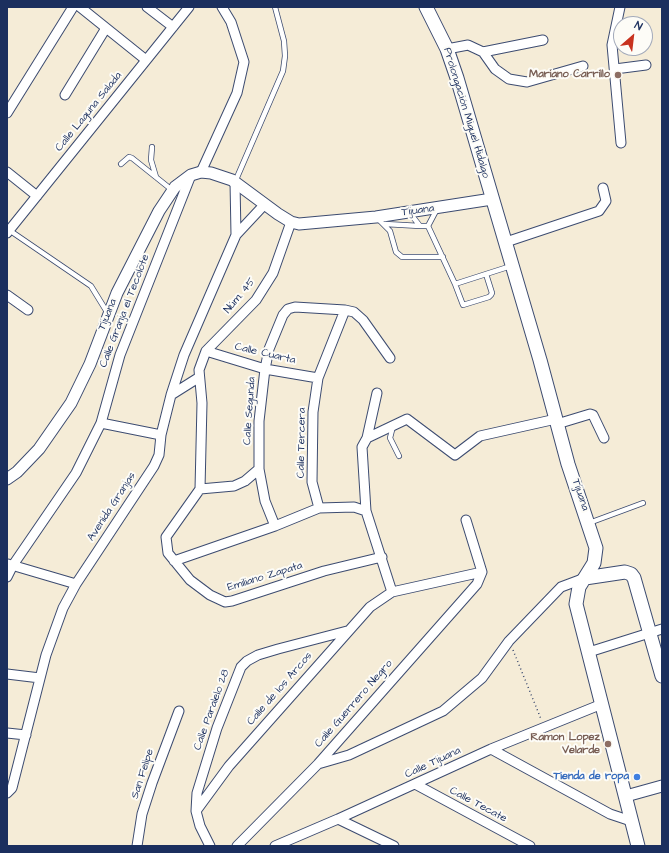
<!DOCTYPE html>
<meta charset="utf-8">
<style>
body{margin:0}
#map{position:relative;width:669px;height:853px;overflow:hidden;background:#f5ecd7;font-family:"Architects Daughter",sans-serif}
canvas{display:block}
.frame{position:absolute;inset:0;border:8px solid #1b2f5e;pointer-events:none}
.north{position:absolute;left:613px;top:16px;width:40px;height:40px;box-sizing:border-box;background:#fdfcf7;border:1px solid #a3aaba;border-radius:50%;rotate:28deg;font-size:11px;font-weight:700;line-height:16px;text-align:center;color:#1b2f5e}
.north::after{content:'';display:block;margin:auto;width:14px;height:18px;background:#c8321e;clip-path:polygon(50% 0,100% 100%,50% 72%,0 100%)}
</style>
<div id="map">
<canvas width="669" height="853"></canvas>
<div class="frame"></div>
<div class="north">N</div>
</div>
<script>
const g = document.querySelector('canvas').getContext('2d');
g.lineJoin = 'round';
function shape(rows) {
  const path = new Path2D();
  for (const r of rows) {
    path.moveTo(r[0], r[1]);
    for (let i = 2; i < r.length; i += 2) path.lineTo(r[i], r[i + 1]);
  }
  return path;
}
function stroke(path, color, width, dash) {
  g.strokeStyle = color;
  g.lineWidth = width;
  g.lineCap = dash ? 'butt' : 'round';
  g.setLineDash(dash || []);
  g.stroke(path);
}
function drawText(font, color, halo, rows, align = 'center') {
  g.font = font + ' "Architects Daughter",sans-serif';
  g.lineWidth = 4;
  g.setLineDash([]);
  g.textBaseline = 'middle';
  g.strokeStyle = halo;
  g.fillStyle = color;
  for (const [text, x, y, turn = 0] of rows) {
    g.save();
    g.translate(x, y);
    g.rotate((+turn || 0) * Math.PI / 180);
    g.textAlign = isNaN(turn) ? turn : align;
    if (halo) g.strokeText(text, 0, 0);
    g.fillText(text, 0, 0);
    g.restore();
  }
}
const path = shape([
 [513,650,541,719]
]);
const service = shape([
 [152,147,151,160,156,177],
 [121,164,129,157,132,158,172,190],
 [235,182,283,71,285,56,284,41,275,7],
 [437,209,428,226,455,284,463,305,489,297,491,295,492,293,486,274],
 [409,212,420,226,428,226],
 [378,219,390,231,396,252,402,257,443,257],
 [385,224,420,226],
 [9,230,91,286,107,312],
 [455,284,511,266],
 [393,426,390,438,399,456],
 [589,523,643,503]
]);
const minor = shape([
 [80,7,146,60],
 [147,7,173,27],
 [620,7,612,45,621,143],
 [447,49,468,45,483,52,495,69,509,79,527,82,583,66],
 [483,52,543,40],
 [615,69,646,65],
 [65,95,106,28],
 [7,113,73,7],
 [7,172,37,196],
 [201,172,237,93,244,62,231,22,222,7],
 [235,182,236,235],
 [291,222,273,273,256,300,206,351,199,370,202,403,200,489,166,537,168,553,190,580,210,595,225,602,232,601,324,571,382,557],
 [7,233,189,7],
 [506,242,599,211,606,201,603,188],
 [7,295,28,310],
 [206,351,265,369,318,378],
 [377,393,367,438,362,447,366,511,392,592],
 [171,395,198,378],
 [101,423,161,435],
 [557,424,590,414,593,415,604,438],
 [367,438,407,419,455,455,480,436,556,419],
 [200,489,234,486,245,481,259,469],
 [319,508,312,482,313,412,318,378,345,310],
 [466,520,482,572],
 [275,526,265,501,259,469,259,421,265,369,269,349,283,315,288,309,295,307,345,310,354,312,363,320,390,358],
 [174,561,275,526,319,508,354,507,366,511],
 [8,564,76,584],
 [7,577,13,565,76,473,101,423,120,355,191,175],
 [589,652,662,629],
 [7,674,40,678],
 [7,733,26,735],
 [491,749,610,814,631,821],
 [318,764,349,755,443,711,482,678,509,641,561,587,585,578],
 [415,784,530,846],
 [7,793,12,788,46,655,63,608,76,584,154,466,159,455,161,435,171,395,184,355,236,235,264,205],
 [196,811,229,766,370,607,392,592,482,572],
 [338,819,394,846],
 [137,846,142,814,152,783,179,711],
 [210,846,200,826,196,811,197,793,217,728,241,667,247,661,258,655,278,649,347,631],
 [237,846,318,764,477,584,482,572],
 [275,846,338,819,491,749,602,704]
]);
const tertiary = shape([
 [7,479,17,472,39,449,71,403,90,364,117,293,159,211,175,187,191,175,201,172,211,173,232,180,278,214,291,222,299,224,376,217,492,199],
 [626,796,662,786]
]);
const secondary = shape([
 [426,7,447,49,457,78,540,360,568,464,596,548,594,563,579,587,576,604,638,846],
 [585,578,625,572,631,574,634,578,662,676]
]);
const markers = [
 [618,75,4,"#8d6e63"],
 [608,744,4,"#8d6e63"],
 [637,777,4,"#3f7fe0"]
];
const educationNames = [
 ["Mariano Carrillo",610,75],
 ["Ramon Lopez",600,738],
 ["Velarde",600,751]
];
const streetNames = [
 ["Calle Laguna Salada",89,112,-51],
 ["Prolongación Miguel Hidalgo",466,113,73],
 ["Tijuana",418,211,-8],
 ["Núm. 45",240,296,-50],
 ["Calle Granja el Tecolote",125,311,-69],
 ["Tijuana",108,315,-68],
 ["Calle Cuarta",265,354,13],
 ["Calle Segunda",250,411,-86],
 ["Calle Tercera",302,443,-89],
 ["Tijuana",580,495,71],
 ["Avenida Granjas",112,507,-57],
 ["Emiliano Zapata",265,577,-17],
 ["Calle de los Arcos",280,689,-49],
 ["Calle Guerrero Negro",354,704,-49],
 ["Calle Paralelo 28",212,710,-70],
 ["Calle Tijuana",433,763,-25],
 ["San Felipe",143,774,-72],
 ["Calle Tecate",478,805,28]
];
const shopNames = [
 ["Tienda de ropa",629,777]
];
stroke(service, '#3c4b70', 6);
stroke(minor, '#3c4b70', 11);
stroke(tertiary, '#3c4b70', 13);
stroke(secondary, '#3c4b70', 15);
stroke(path, '#3c4b70', 1.5, [1, 3]);
stroke(service, '#fff', 4.5);
stroke(minor, '#fff', 9);
stroke(tertiary, '#fff', 11);
stroke(secondary, '#fff', 13);
for (const [x, y, r, color] of markers) {
  const dot = new Path2D();
  dot.arc(x, y, r, 0, 2 * Math.PI);
  g.fillStyle = color;
  g.fill(dot);
  stroke(dot, '#fdfcf7', 1.5);
}
drawText('bold 11px', '#785e54', '#fdfcf7', educationNames, 'right');
drawText('11px', '#1b2f5e', '#fdfcf7', streetNames);
drawText('bold 11px', '#366cbe', '#fdfcf7', shopNames, 'right');
</script>
